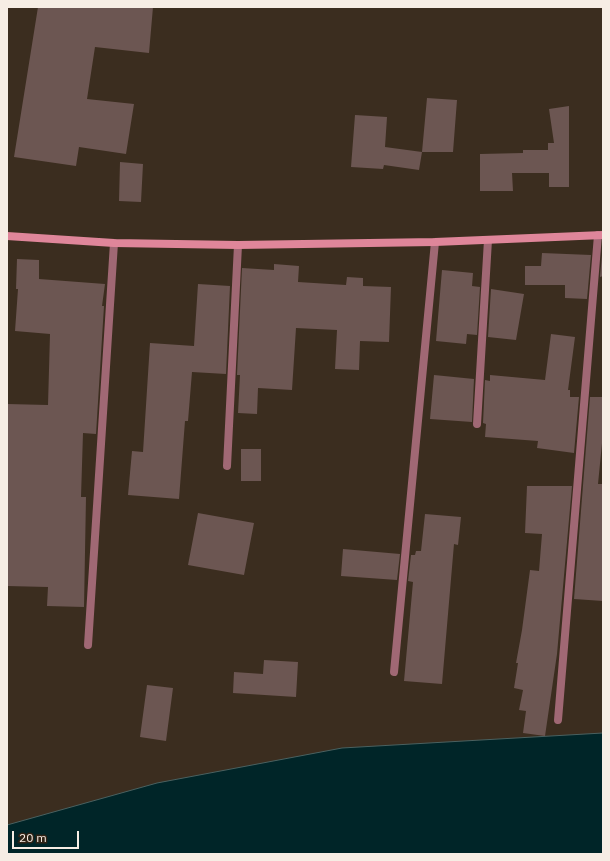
<!DOCTYPE html>
<style>
body{margin:0}
#map{position:relative;width:610px;height:861px;overflow:hidden;background:#3b2d1f;font-family:"IBM Plex Sans",sans-serif}
canvas{display:block}
.frame{position:absolute;inset:0;border:8px solid #f6ede4;pointer-events:none}
.scale{position:absolute;left:12px;top:831px;width:67px;height:18px;box-sizing:border-box;border:2px solid #f6ede4;border-top:0;padding-left:5px;font-size:12px;line-height:14px;white-space:nowrap;color:#f6ede4;-webkit-text-stroke:3px #302316;paint-order:stroke}
</style>
<div id="map">
<canvas width="610" height="861"></canvas>
<div class="frame"></div>
<div class="scale">20 m</div>
</div>
<script>
const g = document.querySelector('canvas').getContext('2d');
g.lineJoin = 'round';
function fillPath(path, color) {
  g.fillStyle = color;
  g.fill(path, 'evenodd');
}
function shape(rows) {
  const path = new Path2D();
  for (const r of rows) {
    path.moveTo(r[0], r[1]);
    for (let i = 2; i < r.length; i += 2) path.lineTo(r[i], r[i + 1]);
  }
  return path;
}
function stroke(path, color, width, dash) {
  g.strokeStyle = color;
  g.lineWidth = width;
  g.lineCap = dash ? 'butt' : 'round';
  g.setLineDash(dash || []);
  g.stroke(path);
}
const water = shape([
 [603,733,603,854,7,854,7,825,157,783,342,748,603,733]
]);
const building = shape([
 [38,7,153,7,149,53,95,47,87,99,134,104,126,154,79,147,76,166,14,157],
 [427,98,457,100,453,152,422,152],
 [569,106,569,187,549,187,549,173,512,173,513,191,480,191,480,154,523,153,523,150,548,150,548,143,554,143,549,109],
 [355,115,387,117,385,147,422,152,419,170,384,165,383,169,351,167],
 [120,162,143,164,141,202,119,201],
 [542,253,591,255,587,299,565,298,565,285,525,285,525,266,541,266],
 [602,255,603,255,603,276,600,277],
 [17,259,39,260,39,279,105,284,102,306,104,306,96,434,83,433,81,497,86,497,84,607,47,606,48,587,7,586,7,404,48,405,50,334,15,331,18,289,16,289],
 [274,264,299,266,298,282,346,285,347,277,363,278,363,286,391,287,389,342,360,341,359,370,335,369,337,330,296,328,292,390,258,388,257,414,238,413,240,375,237,375,242,268,274,270],
 [442,270,473,273,472,286,480,287,477,335,467,334,466,344,436,341],
 [198,284,230,286,226,374,192,372,188,421,185,421,179,499,128,495,132,451,143,452,150,343,194,346],
 [491,289,524,294,516,340,488,337],
 [551,334,575,337,568,390,570,390,570,397,579,397,574,453,537,448,538,441,485,437,486,424,483,423,485,380,490,381,490,375,545,380],
 [434,375,474,379,472,422,430,419],
 [590,397,603,397,603,433,598,484,603,484,603,601,574,599],
 [241,449,261,449,261,481,241,481],
 [527,486,572,486,557,654,545,736,523,733,526,711,519,710,523,690,514,688,518,663,516,663,522,630,530,570,539,571,542,534,525,533],
 [198,513,254,523,244,575,188,565],
 [425,514,461,517,458,545,454,544,442,684,404,681,413,582,408,581,411,555,415,555,416,551,421,551],
 [343,549,400,554,397,580,341,576],
 [264,660,298,662,296,697,233,693,234,672,263,674],
 [147,685,173,688,166,741,140,737]
]);
const minor = shape([
 [477,424,488,240],
 [227,466,238,245],
 [88,645,114,243],
 [394,672,435,242],
 [558,720,598,235]
]);
const secondary = shape([
 [7,236,114,243,238,245,435,242,603,235]
]);
fillPath(water, '#002528');
stroke(water, '#4a6160', 1);
fillPath(building, '#6c5652');
stroke(minor, '#a06874', 8);
stroke(secondary, '#df869a', 8);
</script>
